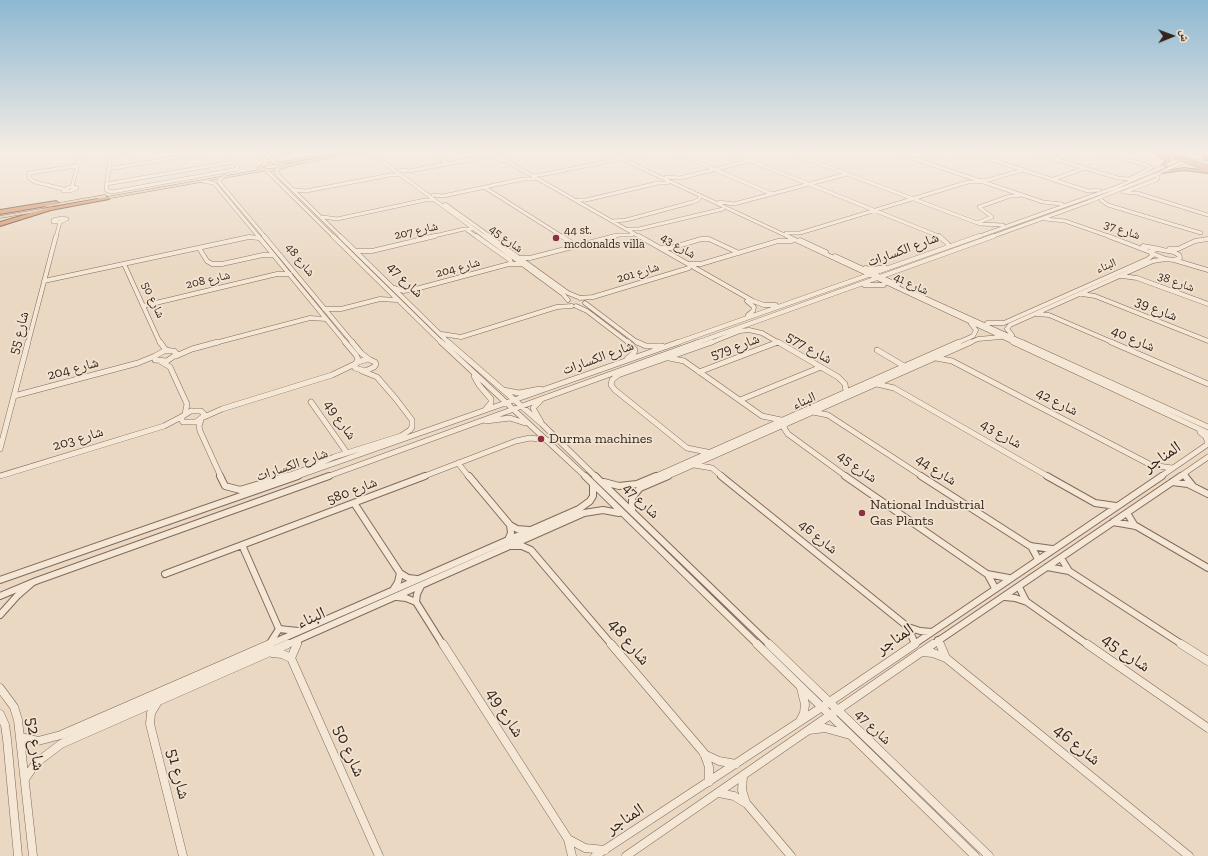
<!DOCTYPE html>
<meta charset="utf-8">
<style>
body{margin:0}
#map{position:relative;width:1208px;height:856px;overflow:hidden;background:#ead8c2;font-family:"Zilla Slab","Noto Naskh Arabic",serif}
canvas{display:block}
.north{position:absolute;left:1152px;top:16px;width:40px;height:40px;-webkit-text-stroke:3px #f2e3d1;paint-order:stroke;rotate:89deg;font-size:11px;font-weight:700;line-height:16px;text-align:center;color:#33251e}
.north::after{content:'';display:block;margin:auto;width:14px;height:18px;background:#33251e;clip-path:polygon(50% 0,100% 100%,50% 72%,0 100%)}
</style>
<div id="map">
<canvas width="1208" height="856"></canvas>
<div class="north">ش</div>
</div>
<script>
const g = document.querySelector('canvas').getContext('2d');
g.lineJoin = 'round';
function shape(rows) {
  const path = new Path2D();
  for (const r of rows) {
    path.moveTo(r[0], r[1]);
    for (let i = 2; i < r.length; i += 2) path.lineTo(r[i], r[i + 1]);
  }
  return path;
}
function stroke(path, color, width, dash) {
  g.strokeStyle = color;
  g.lineWidth = width;
  g.lineCap = dash ? 'butt' : 'round';
  g.setLineDash(dash || []);
  g.stroke(path);
}
function fillPath(path, color) {
  g.fillStyle = color;
  g.fill(path, 'evenodd');
}
function drawText(font, color, halo, rows, align = 'center') {
  g.font = font + ' "Zilla Slab","Noto Naskh Arabic",serif';
  g.lineWidth = 3.5;
  g.setLineDash([]);
  g.textBaseline = 'middle';
  g.strokeStyle = halo;
  g.fillStyle = color;
  for (const [text, x, y, turn = 0] of rows) {
    g.save();
    g.translate(x, y);
    g.rotate((+turn || 0) * Math.PI / 180);
    g.textAlign = isNaN(turn) ? turn : align;
    if (halo) g.strokeText(text, 0, 0);
    g.fillText(text, 0, 0);
    g.restore();
  }
}
const minorFar4 = shape([
 [111,152,106,190,112,192,238,169,238,167,224,152],
 [257,152,265,160,264,164],
 [431,152,447,163],
 [607,152,789,237],
 [674,152,772,194],
 [729,152,941,237],
 [789,152,980,224,1003,225],
 [894,152,1043,202,1062,204],
 [957,152,971,157],
 [968,152,1088,191,1099,190],
 [1031,152,1118,178,1129,179],
 [1099,152,1146,165,1151,168,1131,178],
 [1179,152,1183,155,1185,161],
 [265,154,275,155,290,152],
 [349,154,372,154,485,237],
 [266,155,276,163],
 [499,155,501,158,640,237],
 [617,155,631,155,644,152],
 [110,156,131,152],
 [492,156,502,161],
 [917,159,947,152],
 [1055,159,1076,152],
 [1191,160,1208,163],
 [1190,163,1208,171],
 [279,168,276,172,278,175,341,237],
 [108,169,209,152],
 [266,170,334,237],
 [399,170,409,171,489,156],
 [533,175,541,175,619,159],
 [225,176,219,180,219,182,265,237],
 [666,177,680,178,749,161],
 [1054,179,1085,168],
 [982,180,988,180,1023,170],
 [202,181,214,183,259,237],
 [106,184,233,162],
 [69,187,74,187,77,188,70,191,63,191,69,187],
 [72,187,81,152],
 [484,187,563,237],
 [63,189,35,182,29,178,29,173,77,166],
 [295,190,306,191,390,175,399,175],
 [1127,191,1156,180,1158,178,1156,175],
 [1123,192,1137,193,1208,215],
 [433,195,443,196,523,179,534,179],
 [578,200,586,200,658,183,668,183],
 [1101,200,1108,205,1201,233],
 [719,202,734,204,847,174],
 [445,204,491,237],
 [323,217,337,219,425,200,433,200],
 [62,218,67,219,60,222,53,222,53,220,62,218],
 [1045,219,1065,221,1111,237],
 [613,221,626,220,693,202,698,200,700,197],
 [977,223,992,217,979,207,1010,196,1019,196],
 [628,229,639,229,723,209],
 [467,230,477,237],
 [786,233,800,233,968,182,979,182],
 [56,237,60,222],
 [430,237,464,229,473,229],
 [611,237,619,235,632,235],
 [977,237,1117,187,1176,161],
 [991,237,1088,202,1156,175,1187,160,1208,153]
]);
const minorFar3 = shape([
 [258,236,346,343],
 [264,236,353,343],
 [333,236,442,343],
 [340,236,449,343],
 [476,236,510,260,511,263],
 [484,236,563,294,568,300],
 [489,236,568,293,578,297],
 [561,236,577,246],
 [639,236,753,301,764,305,776,305],
 [787,236,1016,343],
 [939,236,948,244,947,247],
 [1108,236,1150,252],
 [800,240,826,252],
 [1143,246,1160,249],
 [199,248,207,261,212,264,222,264,263,255,273,255],
 [662,248,671,248,701,239,709,239,739,253],
 [1157,249,1174,252,1179,255,1180,258,1174,260,1166,259,1151,253,1151,251,1157,249],
 [1169,249,1178,249,1195,241,1208,239],
 [356,251,372,251,435,236],
 [835,256,898,285],
 [520,258,530,258,615,236],
 [1174,260,1208,270],
 [124,264,160,343],
 [689,264,701,264,778,241,792,241],
 [865,268,873,269,885,267],
 [1122,276,1137,278,1208,304],
 [44,281,249,237,259,238],
 [864,285,884,285],
 [395,288,403,291,412,290,509,264,521,264],
 [907,290,1024,343],
 [1082,294,1095,296,1208,341],
 [580,298,593,297,689,268],
 [747,301,754,307,753,311,748,315],
 [585,303,638,343],
 [143,306,277,274,290,274],
 [576,306,587,311,629,343],
 [324,309,341,309,380,299,397,300],
 [1037,314,1049,315,1114,343],
 [987,323,1004,323,1148,259,1153,255],
 [442,334,461,337,557,307,572,306],
 [1012,335,1007,329,1010,325,1153,261,1166,259],
 [28,343,56,236],
 [215,343,310,318,326,319],
 [676,343,979,236],
 [696,343,994,236],
 [710,343,740,331,749,330,762,333,779,343],
 [775,343,778,342],
 [957,343,973,336,976,330,971,324],
 [969,343,978,339,1001,337]
]);
const minorFar2 = shape([
 [160,342,165,349,171,351],
 [345,342,356,355,358,359,356,363],
 [352,342,361,353,370,360],
 [441,342,586,477],
 [448,342,542,424,596,477],
 [637,342,646,346,662,346],
 [778,342,838,377,845,384,846,391],
 [1013,342,1208,433],
 [1021,342,1208,427],
 [1111,342,1208,384],
 [877,350,904,366],
 [164,351,174,351,177,354,167,361,155,360,155,356,164,351],
 [176,356,192,349,218,342],
 [669,358,684,361,762,416,781,420],
 [936,358,952,361,1151,465,1172,468],
 [368,359,375,362,376,364,374,367,365,371,355,368,354,366,358,362,368,359],
 [627,359,634,353,635,350,628,342],
 [160,361,170,367,187,404,185,414],
 [699,372,778,342],
 [474,376,479,385,491,399,491,403,485,410],
 [877,384,894,388,1049,477],
 [503,390,519,393,540,389],
 [14,396,138,363,155,356],
 [740,400,821,367],
 [540,401,533,408,541,422],
 [311,402,347,453],
 [191,411,201,411,205,415,196,422,183,422,181,419,183,416,191,411],
 [813,412,828,415,923,477],
 [204,417,222,409,332,375,355,364],
 [201,420,199,426,200,431,221,477],
 [486,421,510,418,525,423],
 [785,424,784,428,788,434,847,477],
 [1200,432,1206,437,1208,444],
 [0,449,28,342],
 [707,452,687,448,615,390,611,385,612,380,618,375,712,342],
 [458,463,469,477],
 [694,465,712,468,723,477],
 [1184,474,1186,477],
 [0,476,164,426,183,416],
 [284,477,312,467,334,457,401,436,410,430,412,427,412,420,396,399,377,377,362,371],
 [295,477,679,342],
 [326,477,699,342],
 [422,477,516,441,530,438,547,440],
 [654,477,959,342],
 [666,477,971,342],
 [1160,477,1208,444],
 [1179,477,1208,457]
]);
const minorFar1 = shape([
 [220,476,225,486,240,490,287,476],
 [469,476,510,525,517,529,529,530],
 [585,476,758,645],
 [595,476,770,645],
 [721,476,908,627,920,631,932,632],
 [845,476,987,574,1009,578],
 [921,476,1030,546,1052,549],
 [1047,476,1095,503,1116,506],
 [1185,476,1193,486],
 [604,482,619,486,637,484,656,476],
 [1172,482,1188,484,1208,494],
 [354,503,400,573,408,578,417,579],
 [632,510,632,498,640,488,668,476],
 [1127,513,1135,526],
 [1113,522,1136,526,1208,568],
 [508,540,511,533,510,525],
 [242,545,279,629,270,643],
 [512,546,522,546,531,550,612,645],
 [1031,546,1038,559],
 [1061,558,1069,571],
 [1047,567,1069,571,1183,645],
 [165,574,425,476],
 [988,575,995,588],
 [0,580,298,476],
 [1019,587,1026,601],
 [393,590,398,582,400,573],
 [0,596,36,581,329,476],
 [397,597,406,598,416,602,443,645],
 [1005,597,1015,598,1027,602,1088,645],
 [416,602,417,594,421,586],
 [0,615,17,596,32,583],
 [908,627,915,644],
 [279,629,298,631],
 [938,640,940,645],
 [268,645,579,509,590,501,593,496,593,485],
 [286,645,584,513,603,510,619,513],
 [296,645,299,640],
 [913,645,1162,476],
 [932,645,1181,476]
]);
const minor = shape([
 [297,644,291,658,379,856],
 [443,644,568,839,572,856],
 [611,644,704,753,709,767,709,782],
 [757,644,975,856],
 [769,644,989,856],
 [940,644,946,658],
 [1087,644,1208,728],
 [1181,644,1208,661],
 [921,652,933,653,946,658,1189,856],
 [272,653,282,654,291,658],
 [0,688,14,707,18,720,33,856],
 [157,703,151,713,150,724,183,856],
 [0,714,5,725,7,739,18,856],
 [800,721,804,713,805,704,801,688],
 [809,730,825,728,850,735],
 [20,737,38,741,61,735,270,644],
 [704,754,719,761,736,764],
 [743,776,742,790,746,803],
 [25,779,36,763,61,744,288,644],
 [719,793,734,796,747,804,791,856],
 [568,839,585,848,605,850],
 [595,856,822,707,915,644],
 [626,856,933,644]
]);
const major = shape([
 [334,152,344,152,287,163,268,165,262,168,273,169,293,163,348,152,358,152,294,165,273,171,263,171,100,200,98,200,98,198,47,207,45,206,47,205,104,195,106,195,106,197,259,170,257,168,258,167,267,163,287,161,334,152],
 [53,207,55,208,55,209,0,218,0,216,53,207]
]);
const highway = shape([
 [1153,152,1159,152,1169,158,1170,161,1166,167,1162,166,1166,161,1165,160,1153,152],
 [1208,154,1208,161,1204,158,1208,154],
 [1184,168,1208,171,1208,173,1184,170,1162,173,1160,172,1184,168],
 [107,197,109,197,109,199,51,210,0,226,0,222,48,208,107,197],
 [56,201,59,203,58,204,0,214,0,210,56,201]
]);
const highwayBridge = shape([
 [1163,152,1208,168]
]);
const markers = [
 [556,238,4,"#8c303f"],
 [541,439,4,"#8c303f"],
 [862,513,4,"#8c303f"]
];
const farStreetnames = [
 ["شارع 37",1122,230,19],
 ["شارع 207",416,231,-13],
 ["شارع 45",506,239,36],
 ["شارع 43",678,246,30],
 ["شارع 48",300,260,51],
 ["البناء",1106,266,-23],
 ["شارع 204",458,268,-15],
 ["شارع 201",638,273,-17],
 ["شارع 208",208,280,-13],
 ["شارع 38",1176,282,20],
 ["شارع 41",911,284,25],
 ["شارع 50",153,300,65]
];
const farPoinames = [
 ["44 st.",564,231],
 ["mcdonalds villa",564,245]
];
const streetNames = [
 ["شارع الكسارات",903,250,-20],
 ["شارع 47",405,280,44],
 ["شارع 39",1156,309,22],
 ["شارع 55",19,333,-75],
 ["شارع 40",1133,339,23],
 ["شارع 579",735,347,-20],
 ["شارع 577",809,348,30],
 ["شارع الكسارات",598,358,-20],
 ["شارع 204",73,369,-15],
 ["البناء",804,401,-23],
 ["شارع 42",1057,402,27],
 ["شارع 49",340,420,55],
 ["شارع 43",1001,434,30],
 ["شارع 203",78,439,-17],
 ["شارع الكسارات",292,465,-19],
 ["شارع 45",857,467,35],
 ["شارع 44",936,470,33],
 ["شارع 580",352,491,-21],
 ["شارع 47",641,501,44],
 ["شارع 46",818,537,39],
 ["شارع 47",873,727,44]
];
const poiNames = [
 ["Durma machines",549,439],
 ["National Industrial",870,505],
 ["Gas Plants",870,521]
];
const nearStreetnames = [
 ["المناجر",1162,457,-34],
 ["البناء",311,618,-24],
 ["المناجر",895,639,-34],
 ["شارع 48",629,642,50],
 ["شارع 45",1126,653,35],
 ["شارع 49",505,713,57],
 ["شارع 52",35,744,82],
 ["شارع 46",1077,745,39],
 ["شارع 50",349,751,66],
 ["شارع 51",178,774,76],
 ["المناجر",625,819,-33]
];
stroke(minorFar4, '#826a5b', 4);
stroke(minorFar3, '#826a5b', 5);
stroke(minorFar2, '#826a5b', 6);
stroke(minorFar1, '#826a5b', 8);
stroke(minor, '#826a5b', 9);
stroke(major, '#50392f', 1);
stroke(highway, '#50392f', 2);
stroke(minorFar4, '#f5e7d5', 3);
stroke(minorFar3, '#f5e7d5', 4);
stroke(minorFar2, '#f5e7d5', 5);
stroke(minorFar1, '#f5e7d5', 6);
stroke(minor, '#f5e7d5', 8);
fillPath(major, '#eac69d');
fillPath(highway, '#d38a59');
stroke(highwayBridge, '#50392f', 6, []);
stroke(highwayBridge, '#d38a59', 5);
const sky = g.createLinearGradient(0, 0, 0, 272);
sky.addColorStop(0, '#8db8d2');
sky.addColorStop(0.56, '#f6ede4');
sky.addColorStop(1, '#f6ede400');
g.fillStyle = sky;
g.fillRect(0, 0, 1208, 272);
for (const [x, y, r, color] of markers) {
  const dot = new Path2D();
  dot.arc(x, y, r, 0, 2 * Math.PI);
  g.fillStyle = color;
  g.fill(dot);
  stroke(dot, '#f2e3d1', 1.5);
}
drawText('12px', '#33251e', '#f2e3d1', farStreetnames);
drawText('12px', '#33251e', '#f2e3d1', farPoinames, 'left');
drawText('14px', '#33251e', '#f2e3d1', streetNames);
drawText('14px', '#33251e', '#f2e3d1', poiNames, 'left');
drawText('17px', '#33251e', '#f2e3d1', nearStreetnames);
</script>
